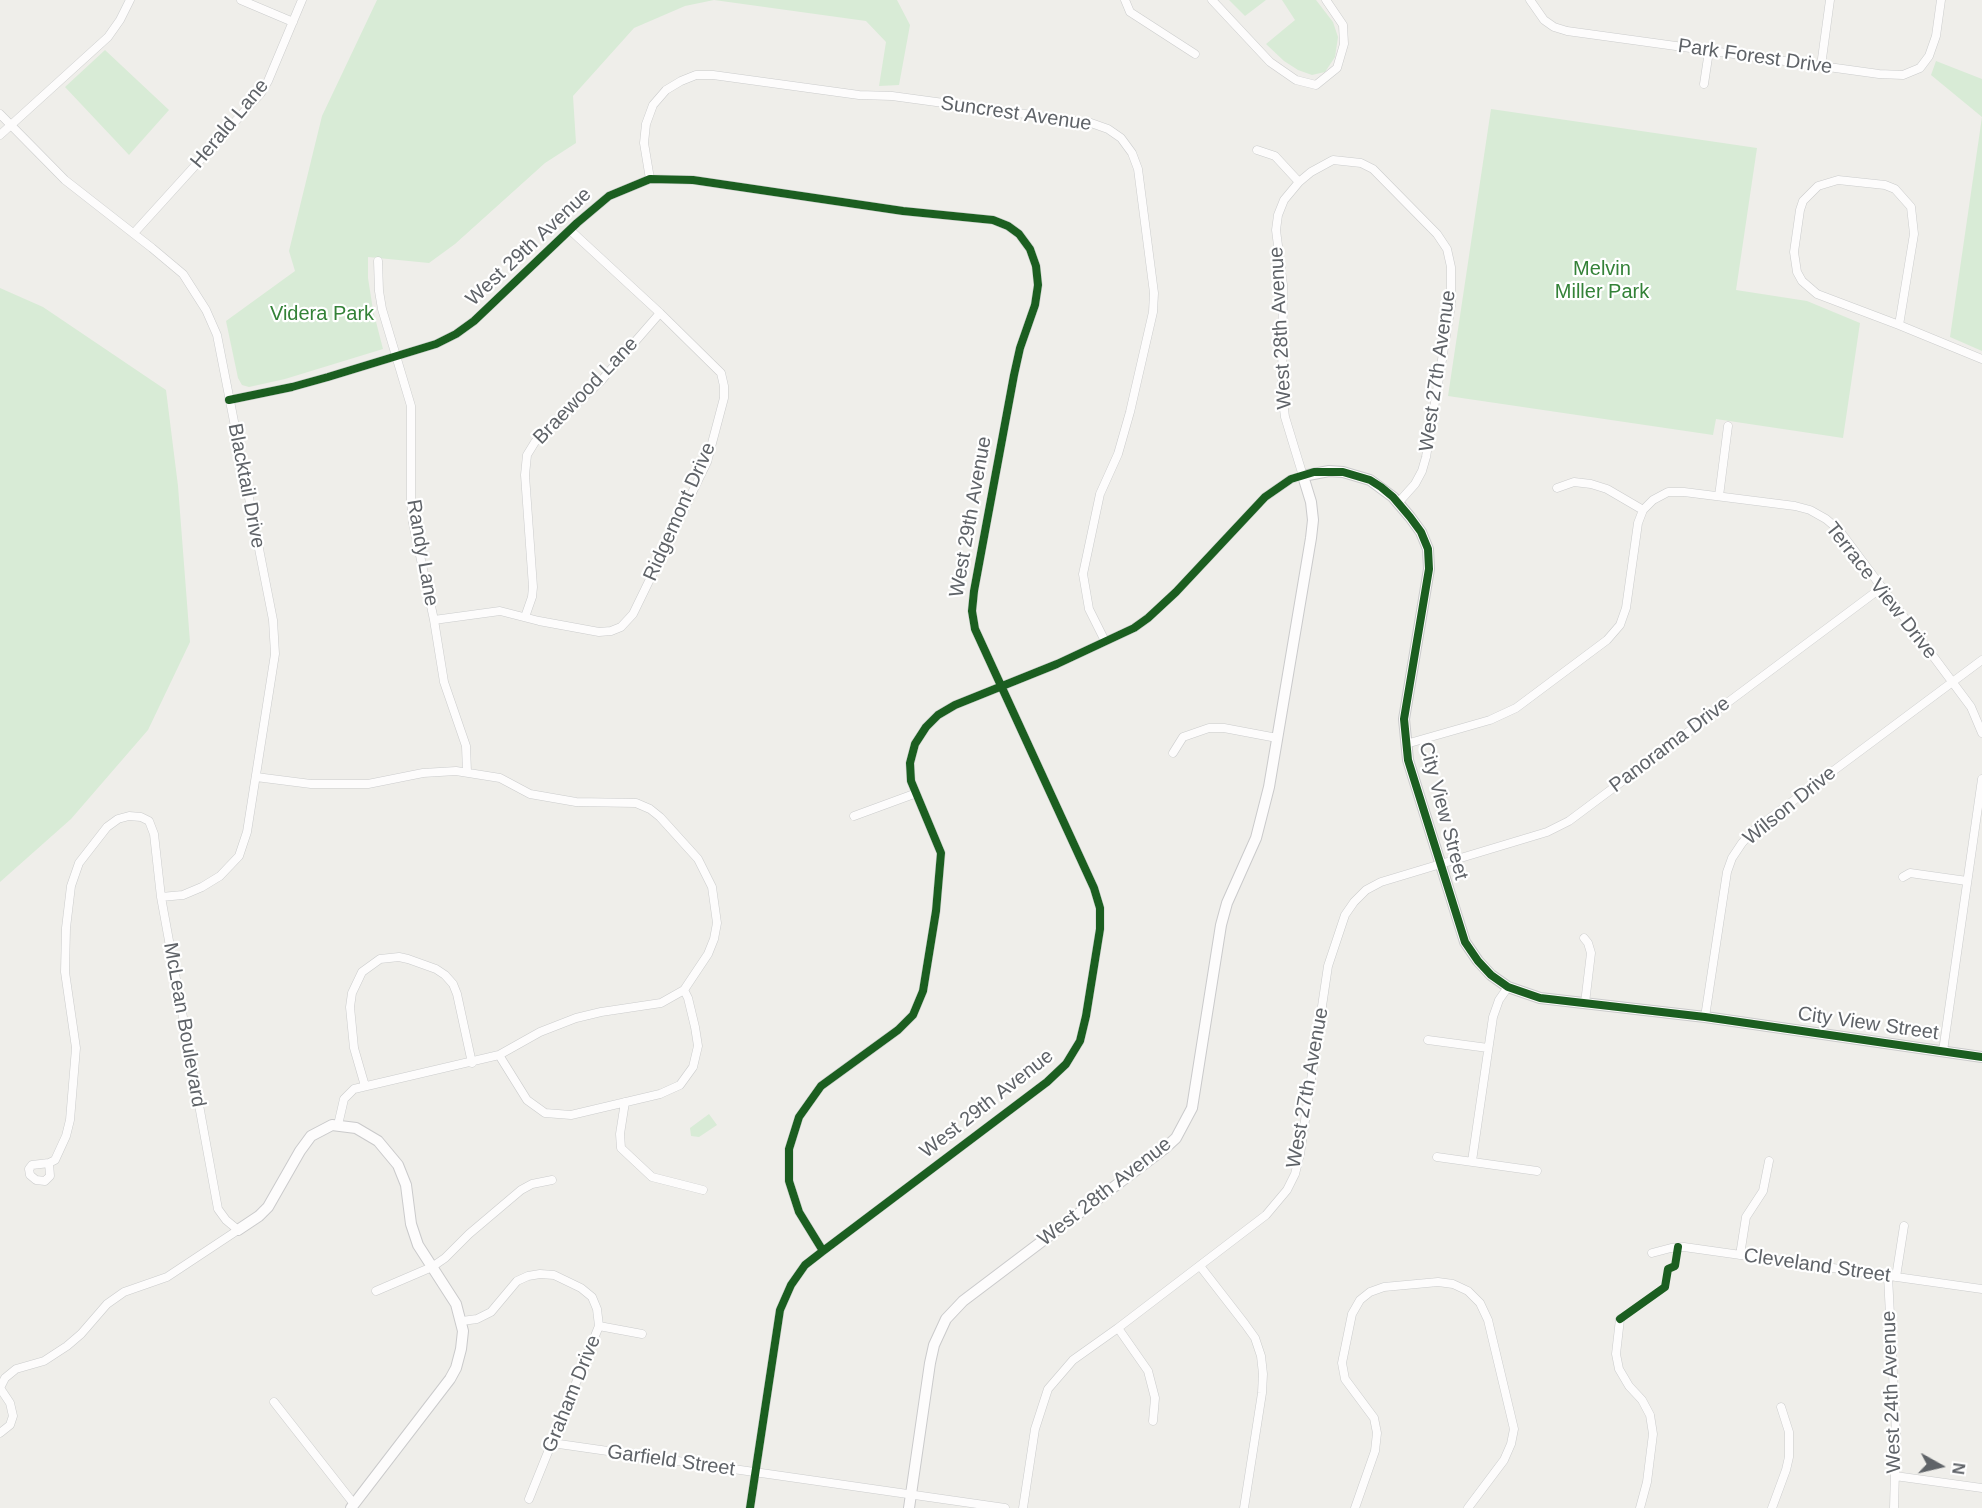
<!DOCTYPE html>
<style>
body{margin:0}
#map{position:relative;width:1982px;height:1508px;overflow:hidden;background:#efeeea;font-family:Arial,sans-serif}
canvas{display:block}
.north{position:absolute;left:1910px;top:1436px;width:60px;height:60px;-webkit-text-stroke:4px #fff;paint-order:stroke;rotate:98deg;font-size:16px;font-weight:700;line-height:24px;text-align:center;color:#5f6368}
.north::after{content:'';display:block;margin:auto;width:21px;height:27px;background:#5f6368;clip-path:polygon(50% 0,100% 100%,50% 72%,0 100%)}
</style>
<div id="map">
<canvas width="1982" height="1508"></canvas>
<div class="north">N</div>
</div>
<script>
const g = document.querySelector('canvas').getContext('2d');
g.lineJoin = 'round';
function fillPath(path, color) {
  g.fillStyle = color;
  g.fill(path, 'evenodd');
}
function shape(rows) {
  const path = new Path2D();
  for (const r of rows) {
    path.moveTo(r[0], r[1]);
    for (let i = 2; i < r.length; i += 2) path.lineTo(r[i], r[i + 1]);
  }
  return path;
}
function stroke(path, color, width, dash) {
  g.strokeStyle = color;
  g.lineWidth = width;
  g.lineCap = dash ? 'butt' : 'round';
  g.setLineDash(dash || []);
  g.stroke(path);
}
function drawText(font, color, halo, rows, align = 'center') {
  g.font = font + ' Arial,sans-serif';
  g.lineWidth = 4.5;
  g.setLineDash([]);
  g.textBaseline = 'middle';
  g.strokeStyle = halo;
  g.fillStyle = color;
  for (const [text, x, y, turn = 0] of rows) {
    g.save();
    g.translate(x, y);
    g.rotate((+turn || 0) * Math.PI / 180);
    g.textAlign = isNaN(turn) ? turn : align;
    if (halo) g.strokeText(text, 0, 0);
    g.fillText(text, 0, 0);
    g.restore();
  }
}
const green = shape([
 [377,0,714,0,685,6,634,28,573,96,576,143,545,163,455,244,429,263,368,257,368,278,373,310,383,349,285,379,249,387,242,385,238,378,226,321,295,271,289,251,322,116],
 [714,0,897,0,910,25,899,85,879,86,886,42,866,21],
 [1229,0,1266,0,1245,16],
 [1282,0,1316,0,1333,22,1338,37,1335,57,1325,72,1312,75,1298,70,1284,61,1266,44,1295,20],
 [105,50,169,110,129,155,65,87],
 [1936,61,1982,79,1982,351,1950,337,1982,117,1931,75],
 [1491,109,1757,148,1736,290,1807,301,1860,323,1843,438,1716,419,1713,435,1448,396],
 [0,288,43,307,166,390,178,486,190,642,148,730,71,819,0,882],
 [709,1114,717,1125,699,1137,691,1136,690,1128]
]);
const street = shape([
 [241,0,293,22],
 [1125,0,1130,12,1195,54],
 [1212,0,1270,62,1296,80,1316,85,1337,68,1344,44,1343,25,1326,0],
 [1530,0,1544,20,1554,27,1567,31,1879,74,1903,75,1920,68,1929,56,1936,36,1941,0],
 [1821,66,1830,0],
 [1704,84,1709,51],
 [0,114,65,180,152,248,183,274,206,310,217,335,273,620,275,654,247,832,239,856,220,876,202,887,183,895,161,897],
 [0,135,108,37,120,20,130,0],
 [1257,150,1275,156,1299,182],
 [650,179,644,143,646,124,653,105,666,90,681,81,696,75,713,75,859,95,892,96,1091,123,1108,129,1121,138,1132,153,1138,169,1154,293,1153,312,1130,412,1118,454,1100,494,1083,574,1089,609,1105,641],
 [134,233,261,93,268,81,302,0],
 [378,261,379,291,382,309,411,406,411,501,413,523,434,620,444,682,466,746,467,772],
 [1899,325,1914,234,1911,207,1895,189,1885,185,1838,180,1818,186,1803,201,1800,210,1794,252,1797,272,1802,281,1817,294,1899,325,1982,359],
 [229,400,292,387,328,377,436,344,456,334,474,321,577,223,609,196,650,179,693,180,903,211,993,220,1008,226,1019,234,1030,249,1036,266,1038,285,1035,305,1020,348,1014,375,974,591,972,611,975,629,1094,888,1100,908,1100,929,1086,1016,1080,1041,1066,1064,1047,1082,823,1251,805,1265,791,1285,780,1310,750,1508],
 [1719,496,1728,426],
 [1643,510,1653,500,1668,492,1684,492,1795,506,1810,510,1826,519,1839,530,1971,707,1982,733],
 [525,617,532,597,533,587,525,475,527,455,535,442,600,382,660,313],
 [434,620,500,611,539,621,599,632,611,631,621,627,633,614,707,462,724,398,724,386,721,373,660,313,570,230],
 [1406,744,1490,720,1516,708,1607,640,1620,625,1626,608,1638,523,1643,510,1607,489,1591,484,1574,482,1557,488],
 [1173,753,1183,737,1209,728,1224,728,1277,738],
 [256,777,311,784,368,784,423,773,456,771,500,778,530,794,576,802,636,803,650,809,660,817,698,859,712,887,717,923,714,939,708,954,684,990,661,1003,601,1012,576,1018,540,1032,499,1055,354,1089,344,1099,338,1125],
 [854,816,914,794],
 [1903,877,1910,873,1967,881],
 [1584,938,1588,943,1591,953,1585,1003],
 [1705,1017,1727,872,1732,858,1742,843,1754,830,1982,660],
 [1428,1040,1488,1048],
 [1943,1051,1982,779],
 [499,1055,527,1100,545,1113,571,1115,660,1094,680,1085,693,1067,698,1046,695,1027,688,998,684,990],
 [365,1086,354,1048,350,1007,352,993,362,972,380,959,399,957,408,959,436,969,445,975,453,984,457,994,472,1063],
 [625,1102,620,1134,621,1148,652,1177,703,1190],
 [1437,1157,1537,1171],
 [1472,1161,1493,1017,1499,1000,1508,987],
 [823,1251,799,1212,789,1181,789,1149,799,1117,821,1086,898,1030,913,1015,923,991,936,911,941,853,911,781,910,763,915,744,926,727,938,715,955,705,1057,664,1134,628,1148,618,1176,592,1265,497,1291,479,1303,476,1285,417,1282,394,1283,285,1276,230,1278,215,1284,200,1299,182,1311,172,1333,160,1361,163,1373,169,1437,234,1447,249,1451,267,1451,305,1426,457,1422,471,1415,484,1398,503],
 [1652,1253,1671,1248,1684,1247,1982,1289],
 [1740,1255,1746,1217,1763,1191,1769,1161],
 [1200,1266,1245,1324,1255,1338,1261,1356,1263,1374,1262,1393,1244,1508],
 [1888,1276,1896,1433,1894,1508],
 [1896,1277,1904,1226],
 [376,1291,432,1267,445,1258,469,1234,521,1190,532,1184,552,1180],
 [1620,1319,1616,1354,1619,1369,1629,1386,1642,1400,1650,1415,1653,1434,1647,1482,1640,1508],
 [462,1321,477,1319,491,1312,517,1281,528,1276,540,1274,554,1275,581,1288,592,1297,597,1309,599,1326,529,1499],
 [599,1326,642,1334],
 [0,1388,5,1378,16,1369,44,1361,67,1346,81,1334,107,1304,124,1292,167,1277,238,1230,226,1220,218,1209,161,897,154,834,149,821,141,817,129,816,118,819,107,827,79,863,71,886,66,928,65,972,76,1048,70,1120,66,1136,55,1160,49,1163,32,1165,29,1169,30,1175,36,1180,45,1181,50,1176,49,1163],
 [274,1402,354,1504],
 [1153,1421,1155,1398,1148,1371,1118,1328,1266,1215,1287,1190,1295,1174,1300,1154,1328,966,1345,915,1354,902,1366,890,1381,882,1547,832,1569,821,1881,588],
 [0,1433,10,1425,13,1416,10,1403,0,1388],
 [552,1443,1005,1508],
 [1895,1476,1982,1488],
 [1023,1508,1035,1429,1048,1389,1073,1360,1118,1328],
 [1355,1508,1375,1451,1377,1433,1374,1418,1345,1379,1342,1363,1352,1314,1360,1300,1370,1292,1384,1287,1438,1282,1453,1284,1468,1291,1480,1303,1488,1320,1514,1429,1511,1444,1504,1460,1468,1508],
 [1772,1508,1786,1470,1789,1457,1789,1432,1781,1407]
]);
const secondary = shape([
 [238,1230,259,1216,268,1207,300,1151,311,1136,332,1125,356,1128,378,1141,398,1165,406,1185,411,1224,418,1245,456,1304,463,1331,461,1349,456,1368,450,1379,351,1508],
 [909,1508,930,1363,934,1345,946,1319,963,1301,1164,1149,1176,1138,1192,1108,1221,925,1227,903,1256,838,1269,787,1311,538,1313,520,1311,502,1303,476,1329,471,1343,472,1370,480,1393,497,1410,517,1421,532,1428,549,1429,569,1404,719,1408,760,1465,942,1478,961,1491,975,1508,987,1540,998,1705,1017,1982,1057]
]);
const cycleway = shape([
 [229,400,292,387,328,377,436,344,456,334,474,321,577,223,609,196,650,179,693,180,903,211,993,220,1008,226,1019,234,1030,249,1036,266,1038,285,1035,305,1020,348,1014,375,974,591,972,611,975,629,1094,888,1100,908,1100,929,1086,1016,1080,1041,1066,1064,1047,1082,823,1251,805,1265,791,1285,780,1310,750,1508],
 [823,1251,799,1212,789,1181,789,1149,799,1117,821,1086,898,1030,913,1015,923,991,936,911,941,853,911,781,910,763,915,744,926,727,938,715,955,705,1057,664,1134,628,1148,618,1176,592,1265,497,1291,479,1314,472,1343,472,1370,480,1381,487,1393,497,1410,517,1421,532,1428,549,1429,569,1404,719,1408,760,1465,942,1478,961,1491,975,1508,987,1540,998,1705,1017,1982,1057],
 [1620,1319,1665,1287,1668,1269,1675,1266,1678,1247]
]);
const streetNames = [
 ["Park Forest Drive",1755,57,8],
 ["Suncrest Avenue",1016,114,8],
 ["Herald Lane",230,124,-50],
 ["West 29th Avenue",529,247,-43],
 ["West 28th Avenue",1281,328,-93],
 ["West 27th Avenue",1438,371,-82],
 ["Braewood Lane",586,391,-46],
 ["Blacktail Drive",246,486,79],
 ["Ridgemont Drive",680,512,-66],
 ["West 29th Avenue",971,517,-80],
 ["Randy Lane",422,553,80],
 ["Terrace View Drive",1881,591,52],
 ["Panorama Drive",1670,745,-37],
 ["Wilson Drive",1790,806,-39],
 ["City View Street",1443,811,75],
 ["City View Street",1868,1024,8],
 ["McLean Boulevard",184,1025,80],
 ["West 27th Avenue",1308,1088,-80],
 ["West 29th Avenue",987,1104,-38],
 ["West 28th Avenue",1105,1192,-38],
 ["Cleveland Street",1817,1266,8],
 ["West 24th Avenue",1892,1392,-92],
 ["Graham Drive",572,1394,-68],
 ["Garfield Street",671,1461,8]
];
const parkNames = [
 ["Melvin",1602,269],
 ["Miller Park",1602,292],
 ["Videra Park",322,314]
];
fillPath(green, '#d8ebd6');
stroke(street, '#cbcccc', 9);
stroke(secondary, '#cacacb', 12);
stroke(street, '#fdfcfc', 8);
stroke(secondary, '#fdfcfc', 10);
stroke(cycleway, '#1b5e20', 8);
drawText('20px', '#5f6368', '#fff', streetNames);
drawText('20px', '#348238', '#fff', parkNames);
</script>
